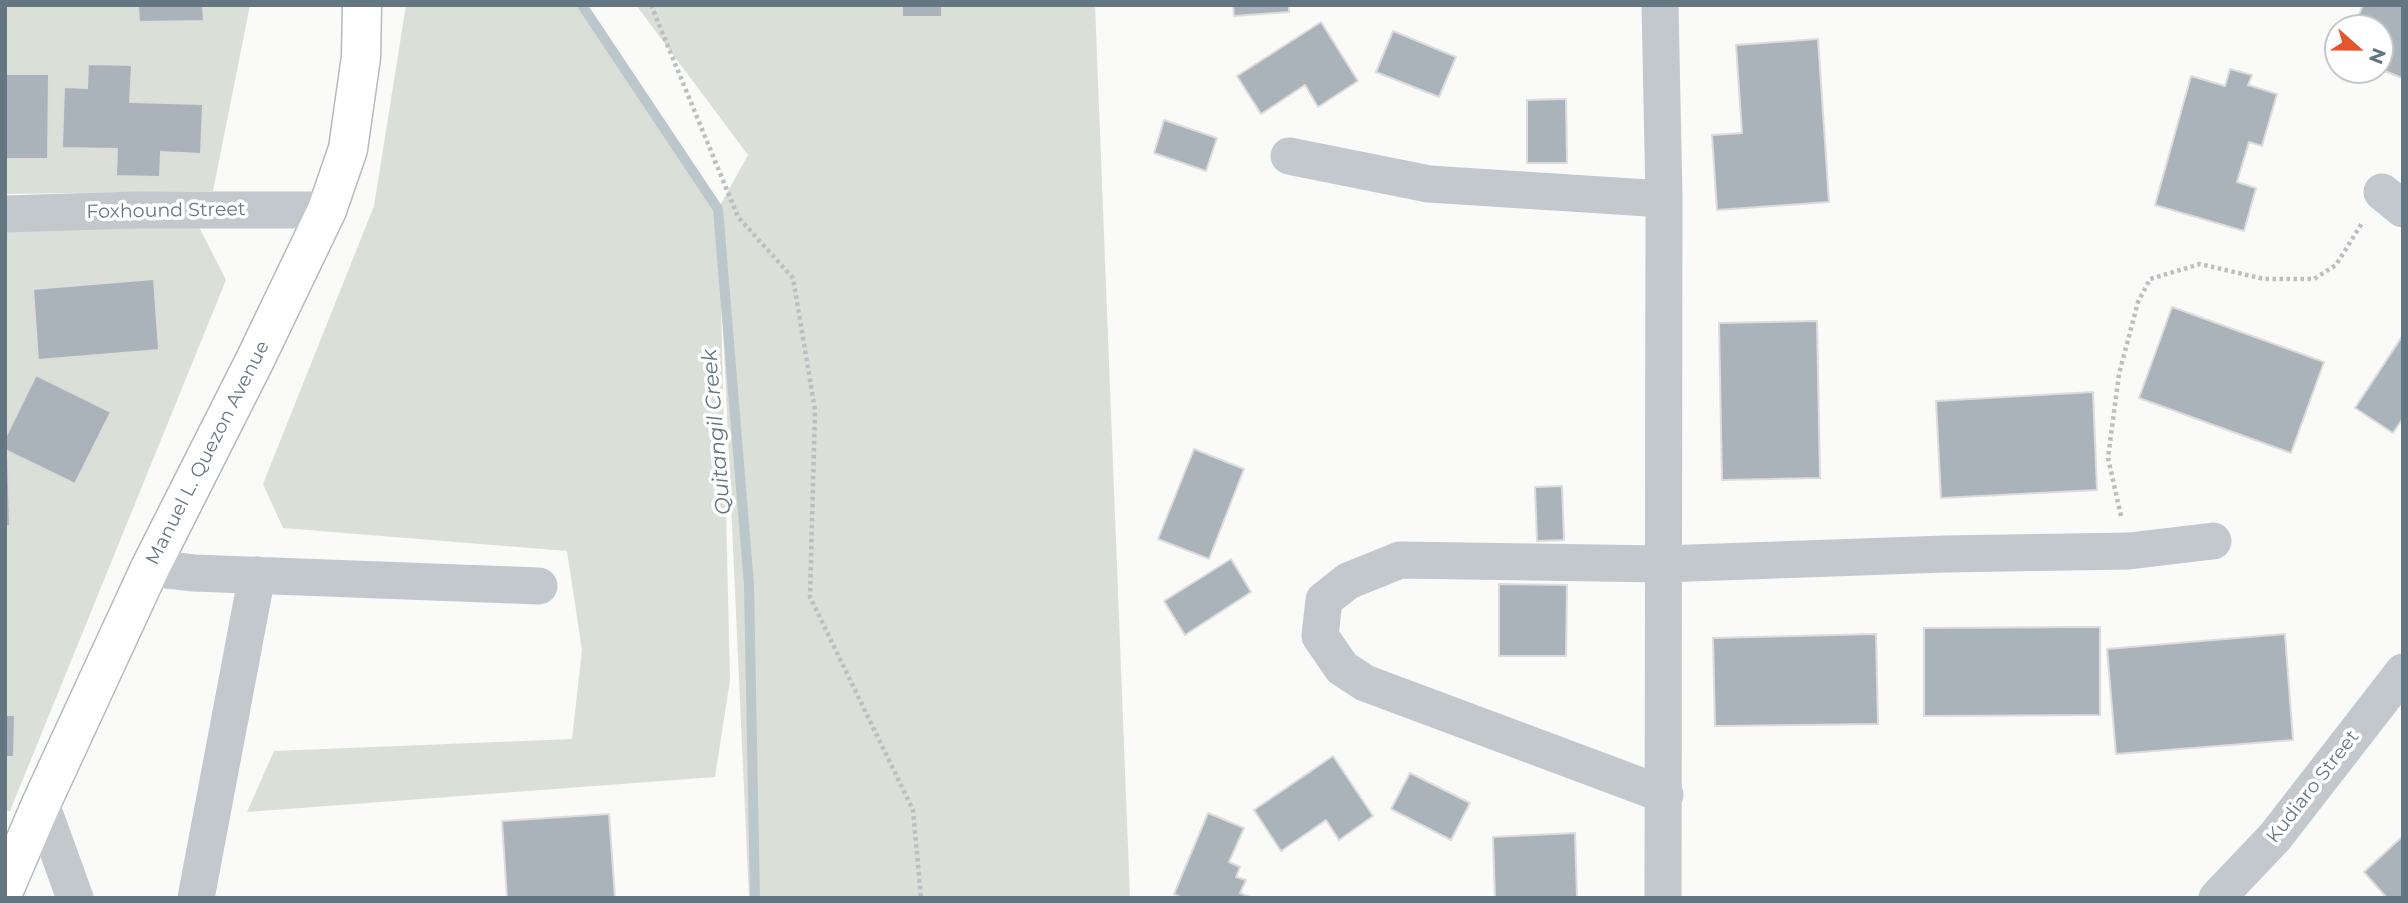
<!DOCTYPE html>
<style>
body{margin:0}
#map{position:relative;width:2408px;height:903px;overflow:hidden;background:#fafaf8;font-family:Montserrat,sans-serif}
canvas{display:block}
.frame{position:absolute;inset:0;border:7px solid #657683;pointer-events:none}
.north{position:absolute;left:2324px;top:14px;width:70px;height:70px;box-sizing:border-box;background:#fff;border:2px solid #c1c8cd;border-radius:50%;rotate:111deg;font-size:19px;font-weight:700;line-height:28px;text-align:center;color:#657683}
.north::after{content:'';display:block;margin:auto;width:24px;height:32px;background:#e4572e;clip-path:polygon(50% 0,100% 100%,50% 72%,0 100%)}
</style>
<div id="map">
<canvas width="2408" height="903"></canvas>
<div class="frame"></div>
<div class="north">N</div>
</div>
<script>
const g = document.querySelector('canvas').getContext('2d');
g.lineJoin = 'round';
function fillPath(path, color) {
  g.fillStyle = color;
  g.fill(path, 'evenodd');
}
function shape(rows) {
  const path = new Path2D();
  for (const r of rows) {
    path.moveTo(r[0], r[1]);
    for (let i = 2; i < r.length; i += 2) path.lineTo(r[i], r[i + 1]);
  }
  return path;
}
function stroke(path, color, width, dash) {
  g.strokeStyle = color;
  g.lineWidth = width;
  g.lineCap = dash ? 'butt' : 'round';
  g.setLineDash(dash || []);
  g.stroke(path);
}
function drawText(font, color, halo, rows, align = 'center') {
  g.font = font + ' Montserrat,sans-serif';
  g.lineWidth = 7;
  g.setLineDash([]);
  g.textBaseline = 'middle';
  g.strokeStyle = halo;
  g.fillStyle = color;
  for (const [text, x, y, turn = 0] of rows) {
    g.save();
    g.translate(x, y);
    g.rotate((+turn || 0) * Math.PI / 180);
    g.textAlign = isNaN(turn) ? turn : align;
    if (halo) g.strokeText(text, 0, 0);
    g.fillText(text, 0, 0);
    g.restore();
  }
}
const green = shape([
 [5,5,250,5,213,191,5,194],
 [406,5,582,5,718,209,748,155,636,5,1095,5,1130,898,749,898,720,261,730,680,715,777,247,812,274,751,572,739,582,650,567,551,283,528,263,484,374,206],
 [5,220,197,223,226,280,10,811,5,811]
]);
const stream = shape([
 [582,5,718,209,749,585,755,898]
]);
const building = shape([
 [138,5,203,5,204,21,139,22,138,5],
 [902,5,942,5,942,17,902,17,902,5],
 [1233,5,1289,5,1289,12,1234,16,1233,5],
 [2363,5,2403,5,2402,78,2380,69,2380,28,2353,28,2363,5],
 [1321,22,1358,81,1318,107,1305,85,1261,114,1237,76,1321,22],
 [1393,31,1456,57,1439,97,1376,72,1393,31],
 [1818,39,1829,202,1717,210,1712,135,1742,133,1736,45,1818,39],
 [88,64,132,65,130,102,203,104,201,154,161,152,160,177,116,176,117,149,62,148,64,87,87,88,88,64],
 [2230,69,2252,75,2248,85,2277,94,2262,146,2249,142,2237,182,2256,188,2244,231,2155,205,2191,76,2225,86,2230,69],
 [5,74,49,74,48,159,5,159,5,74],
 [1566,99,1567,163,1527,163,1527,100,1566,99],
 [1164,120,1217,138,1206,171,1154,153,1164,120],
 [154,279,159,350,38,360,33,289,154,279],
 [2172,307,2324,362,2291,453,2139,398,2172,307],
 [1817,321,1820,478,1722,480,1719,323,1817,321],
 [2403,335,2403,418,2393,433,2355,408,2403,335],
 [36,375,111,412,75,484,5,450,5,438,36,375],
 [2093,392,2097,490,1941,498,1936,401,2093,392],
 [1194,449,1244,469,1209,559,1158,539,1194,449],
 [5,458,8,458,10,526,5,526,5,458],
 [1562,486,1564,540,1537,541,1535,487,1562,486],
 [1231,559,1251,592,1185,635,1164,601,1231,559],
 [1499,584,1567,585,1566,656,1499,656,1499,584],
 [2100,627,2100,715,1924,716,1924,628,2100,627],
 [1876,634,1878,724,1715,726,1713,638,1876,634],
 [2285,634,2293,740,2116,754,2107,649,2285,634],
 [5,715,15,715,14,757,5,757,5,715],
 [1333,756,1373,816,1339,840,1326,820,1281,851,1254,810,1333,756],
 [1410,773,1470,803,1451,840,1391,809,1410,773],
 [1208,813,1244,828,1229,862,1240,867,1236,877,1246,880,1240,893,1252,898,1182,898,1174,894,1208,813],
 [609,814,615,898,507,898,502,821,609,814],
 [1575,833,1577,898,1495,898,1493,837,1575,833],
 [2403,836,2403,898,2387,898,2364,872,2403,836]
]);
const path = shape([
 [651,5,738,217,793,278,815,410,810,597,913,810,921,898],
 [2121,516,2108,458,2119,374,2138,302,2150,279,2200,264,2264,279,2314,279,2336,265,2362,223]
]);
const street = shape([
 [1660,5,1664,199,1663,898],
 [1289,156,1429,184,1664,199],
 [2382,192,2403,209],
 [5,214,136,210,327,210],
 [150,568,194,573,539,586],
 [1665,795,1365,683,1342,668,1320,636,1324,600,1348,581,1400,560,1663,564,1945,554,2129,551,2213,541],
 [41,804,75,898],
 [196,898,257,575],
 [2217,898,2275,837,2403,672]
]);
const secondary = shape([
 [5,888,41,804,150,568,255,360,327,210,348,149,361,57,362,5]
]);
const streetNames = [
 ["Foxhound Street",166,211,-1],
 ["Manuel L. Quezon Avenue",208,453,-63],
 ["Kudiaro Street",2313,787,-52]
];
const waterNames = [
 ["Quitangil Creek",717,432,-95]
];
fillPath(green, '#dadfd7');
stroke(stream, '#bbc7cb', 10);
fillPath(building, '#aab3b9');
stroke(building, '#dcdcda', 2);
stroke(secondary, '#b3babf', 41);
stroke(path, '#bbbfc2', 4.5, [3.5, 3.5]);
stroke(street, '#c3c8cc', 37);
stroke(secondary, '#fff', 38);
drawText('19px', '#657683', '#fff', streetNames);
drawText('italic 21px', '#60757c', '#fff', waterNames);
</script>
